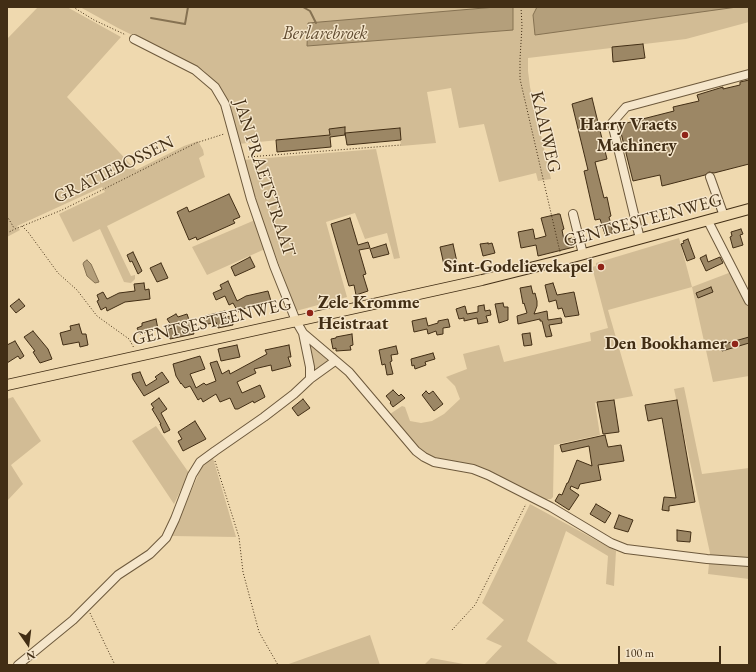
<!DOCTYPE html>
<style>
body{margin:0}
#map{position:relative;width:756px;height:672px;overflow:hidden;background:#efd9af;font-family:"EB Garamond",serif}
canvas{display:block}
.frame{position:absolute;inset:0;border:8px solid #422e15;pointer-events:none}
.north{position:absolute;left:8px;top:624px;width:40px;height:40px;-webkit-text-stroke:3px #f5e6cb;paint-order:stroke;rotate:166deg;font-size:11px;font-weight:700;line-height:16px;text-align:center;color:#422e15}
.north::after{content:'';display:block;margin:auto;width:14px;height:18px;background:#422e15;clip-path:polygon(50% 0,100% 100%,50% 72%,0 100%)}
.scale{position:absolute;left:618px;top:646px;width:103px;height:18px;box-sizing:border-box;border:2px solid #422e15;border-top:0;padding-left:5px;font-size:12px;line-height:14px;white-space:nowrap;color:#422e15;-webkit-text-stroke:3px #f5e6cb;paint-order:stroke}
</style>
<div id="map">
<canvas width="756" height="672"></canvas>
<div class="frame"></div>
<div class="north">N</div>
<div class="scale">100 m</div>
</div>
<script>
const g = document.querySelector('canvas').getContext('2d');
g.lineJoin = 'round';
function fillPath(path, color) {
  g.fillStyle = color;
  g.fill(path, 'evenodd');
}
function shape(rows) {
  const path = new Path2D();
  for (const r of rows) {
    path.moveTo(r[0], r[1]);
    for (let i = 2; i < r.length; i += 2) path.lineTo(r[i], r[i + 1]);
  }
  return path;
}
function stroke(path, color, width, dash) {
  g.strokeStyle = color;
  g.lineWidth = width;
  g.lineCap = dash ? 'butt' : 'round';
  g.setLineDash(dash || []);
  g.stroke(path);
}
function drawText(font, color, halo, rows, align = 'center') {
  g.font = font + ' "EB Garamond",serif';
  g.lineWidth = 3;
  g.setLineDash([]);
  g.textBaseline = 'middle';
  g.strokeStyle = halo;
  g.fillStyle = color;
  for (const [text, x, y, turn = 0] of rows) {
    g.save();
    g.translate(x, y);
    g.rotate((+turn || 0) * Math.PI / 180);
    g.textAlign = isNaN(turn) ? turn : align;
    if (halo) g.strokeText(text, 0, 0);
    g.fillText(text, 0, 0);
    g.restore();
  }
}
const green = shape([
 [38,7,67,7,121,37,67,97,136,170,184,146,198,141,203,150,204,155,199,158,205,177,107,226,131,276,135,275,135,279,131,283,124,282,100,229,73,242,59,214,105,192,102,187,17,226,20,230,7,237,7,39],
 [80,7,749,7,749,22,686,39,528,58,528,71,530,87,551,179,538,181,536,173,499,182,484,124,459,128,451,88,427,92,436,143,401,146,399,128,345,133,344,127,329,129,330,135,238,144,225,97,216,84,203,70,118,28],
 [376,149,400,258,394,259,387,233,365,239,355,213,326,222,347,297,296,311,253,194,243,160],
 [255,220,265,249,207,275,192,247],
 [679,238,692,287,734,271,749,294,749,376,713,382,692,287,608,310,633,396,595,403,600,435,554,445,553,497,551,499,545,499,497,476,435,457,423,452,414,442,390,414,402,406,405,407,410,421,421,423,432,421,444,414,460,399,455,386,446,377,467,369,463,354,499,345,504,362,591,341,590,333,608,328,592,267,596,266,596,263],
 [308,343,327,360,327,362,315,371],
 [684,387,702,474,749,468,749,579,708,574,710,553,674,389],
 [13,397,41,441,11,465,23,484,7,501,7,399],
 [156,426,189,473,174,504,132,441],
 [213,458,236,537,172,536,199,473,203,466],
 [530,504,616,551,614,586,606,584,608,556,566,531,527,641,559,665,484,665,502,646,486,639,504,620,482,603],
 [370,635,380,665,286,665],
 [431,658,469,665,424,665]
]);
const water = shape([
 [496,7,513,7,513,30,307,46,308,23,496,7],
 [537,7,737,7,535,35,533,15,537,7],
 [87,260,91,264,99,282,95,283,87,276,83,264,84,262,87,260]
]);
const stream = shape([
 [303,7,310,11,316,23],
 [151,18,185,24,188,7]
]);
const building = shape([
 [643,44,645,58,613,62,612,47,643,44],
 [749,80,749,164,714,173,709,172,705,175,662,186,660,175,633,181,619,125,674,111,673,107,699,101,697,95,723,87,723,89,740,85,740,82,749,80],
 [592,98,607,159,595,162,604,198,607,197,611,216,609,217,613,233,605,234,600,219,595,220,584,171,588,170,572,104,592,98],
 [345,127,345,135,330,137,331,147,277,152,276,140,330,135,329,129,345,127],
 [400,128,401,140,347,145,345,133,400,128],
 [229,194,240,217,233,220,235,223,197,240,196,237,189,240,177,212,187,207,189,212,229,194],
 [558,214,560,214,564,229,562,230,564,240,572,238,574,247,538,256,536,245,521,248,518,232,533,229,535,239,546,236,541,218,558,214],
 [350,218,358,245,368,242,370,248,359,250,366,274,363,275,368,291,356,295,354,285,349,286,331,224,350,218],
 [741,229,743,234,740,235,743,245,733,248,730,237,732,236,731,232,741,229],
 [688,239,695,258,687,261,681,244,684,243,683,241,688,239],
 [488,243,488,244,492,243,495,253,483,256,480,244,488,243],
 [386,244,389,254,373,258,370,249,386,244],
 [453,244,457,262,444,265,440,247,453,244],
 [133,252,142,271,138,274,132,261,130,262,127,255,133,252],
 [706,255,708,262,720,257,723,263,706,271,700,258,706,255],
 [250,257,255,267,235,276,231,267,250,257],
 [161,263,168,278,157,282,150,268,161,263],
 [228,281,237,301,246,296,268,291,271,301,250,306,238,312,233,303,229,305,225,296,216,300,213,293,222,289,220,285,228,281],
 [144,283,145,290,149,289,150,299,125,302,107,311,106,307,101,310,97,301,99,300,97,295,103,292,107,299,119,293,135,291,134,284,144,283],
 [553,283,557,295,574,292,579,315,565,317,562,308,558,309,556,300,549,302,545,285,553,283],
 [531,286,533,294,535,293,537,301,537,306,534,314,547,311,548,320,561,318,562,323,549,325,552,336,546,337,542,321,540,321,540,319,518,324,517,316,527,313,524,303,523,304,520,288,531,286],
 [711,287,713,292,698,298,696,293,711,287],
 [19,299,25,306,16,313,10,306,19,299],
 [503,303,504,307,508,307,508,320,499,323,495,304,503,303],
 [484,305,485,311,490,310,491,315,486,316,488,322,478,324,477,318,464,321,464,318,459,319,456,309,465,306,467,314,478,312,478,306,484,305],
 [225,311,227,317,231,316,233,325,218,328,216,322,208,324,207,323,205,323,204,318,206,318,205,316,225,311],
 [176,314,178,317,187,314,194,334,170,339,168,329,173,328,167,319,176,314],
 [426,318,428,326,438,323,438,321,448,319,450,327,443,328,443,334,437,335,436,331,428,334,427,329,414,332,412,321,426,318],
 [156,319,158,329,140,334,137,328,142,326,142,323,156,319],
 [79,324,82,334,86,334,88,345,80,347,79,342,63,345,60,333,71,330,70,326,79,324],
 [33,331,48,349,52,359,40,363,33,352,35,351,24,337,33,331],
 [530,333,532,345,524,346,522,334,530,333],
 [352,334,353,345,350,346,351,350,336,351,336,348,333,349,331,339,336,338,336,337,352,334],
 [749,337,749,343,722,351,721,345,749,337],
 [15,341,24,356,20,359,18,356,7,363,7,345,15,341],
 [237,345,240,357,221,361,218,349,237,345],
 [289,345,291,357,288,357,291,366,272,371,271,365,254,369,256,373,237,382,242,393,260,385,265,397,254,403,253,401,238,409,235,409,230,398,220,402,216,394,203,402,201,398,198,400,190,386,185,388,181,383,181,384,176,376,173,364,200,356,205,369,190,374,196,388,204,383,206,385,216,381,210,363,217,361,222,374,229,370,230,374,267,354,265,350,289,345],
 [396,346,398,354,391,355,392,361,390,362,393,374,387,375,385,364,382,365,379,350,396,346],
 [433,353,435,359,425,362,426,365,415,369,414,365,412,366,411,359,433,353],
 [140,372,146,386,157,379,155,377,162,372,169,382,144,396,133,379,132,374,140,372],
 [393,390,399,396,401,394,405,398,393,407,390,403,391,402,386,396,393,390],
 [426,391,429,394,433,391,443,404,434,411,422,395,426,391],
 [159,398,167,409,161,413,170,430,164,433,160,424,161,424,152,409,154,408,151,404,159,398],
 [303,399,310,408,298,416,292,408,303,399],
 [614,400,619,432,603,434,597,402,614,400],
 [677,400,695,502,669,506,669,511,662,510,664,497,676,498,662,418,648,421,645,405,677,400],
 [195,421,206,439,183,451,178,441,182,439,178,432,195,421],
 [605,435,608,447,621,445,624,461,598,465,601,480,580,484,578,489,571,486,570,489,579,495,569,510,555,501,559,494,562,495,567,483,568,483,577,460,592,466,589,446,562,452,560,445,605,435],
 [596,504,611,513,605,523,590,514,596,504],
 [619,515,633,520,628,532,614,528,619,515],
 [677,530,691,532,690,542,677,541,677,530]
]);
const path = shape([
 [73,7,94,20,126,35],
 [521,7,522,26,520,59,520,79,560,252],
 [248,157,401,145],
 [7,216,14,228],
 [22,226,28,232,58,273,77,290,97,316,129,339,134,348],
 [7,233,15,229,62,210,196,143,224,134],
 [215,461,239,537,243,572,259,632,278,665],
 [90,613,115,665],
 [452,630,475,605,526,504]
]);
const minor = shape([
 [134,39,195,70,215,87,225,104,251,199,274,266,296,321,303,333,349,372,416,451,424,457,434,462,473,469,488,475,551,507,611,543,626,549,707,559,749,562],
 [710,177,724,216],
 [573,214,583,254],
 [708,221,749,301],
 [640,239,612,123,626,107,749,74],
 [303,333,310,367,310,379],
 [18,665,73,620,118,575,150,554,166,538,175,519,192,475,200,462,215,451,264,417,294,394,310,379,335,361]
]);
const major = shape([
 [7,385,482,280,562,260,749,209]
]);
const markers = [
 [685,135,4,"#8f2418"],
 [601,267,4,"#8f2418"],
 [310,313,4,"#8f2418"],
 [735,344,4,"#8f2418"]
];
const parkNames = [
 ["Berlarebroek",325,34]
];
const poiNames = [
 ["Harry Vraets",677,125],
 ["Machinery",677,146],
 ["Sint-Godelievekapel",593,267],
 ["Zele Kromme",318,303,"left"],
 ["Heistraat",318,324,"left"],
 ["Den Bookhamer",727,344]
];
const streetNames = [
 ["KAAIWEG",545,132,77],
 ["GRATIEBOSSEN",114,170,-26],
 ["JAN PRAETSTRAAT",264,178,72],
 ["GENTSESTEENWEG",643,221,-15],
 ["GENTSESTEENWEG",212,322,-13]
];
fillPath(green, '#d2bc95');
fillPath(water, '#b49f7b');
stroke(water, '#867252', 1);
stroke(stream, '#867252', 2);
fillPath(building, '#9c8765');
stroke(building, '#422e15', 1);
stroke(minor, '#6d593c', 10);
stroke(major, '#422e15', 12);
stroke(path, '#422e15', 1, [1, 2]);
stroke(minor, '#f5e6cb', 8);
stroke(major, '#efd9af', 10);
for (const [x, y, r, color] of markers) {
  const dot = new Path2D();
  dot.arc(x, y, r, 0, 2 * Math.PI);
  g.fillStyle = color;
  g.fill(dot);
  stroke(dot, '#f5e6cb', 1.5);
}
drawText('italic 18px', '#5f4a2f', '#f5e6cb', parkNames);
drawText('bold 18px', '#422e15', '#f5e6cb', poiNames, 'right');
drawText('18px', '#422e15', '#f5e6cb', streetNames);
</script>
